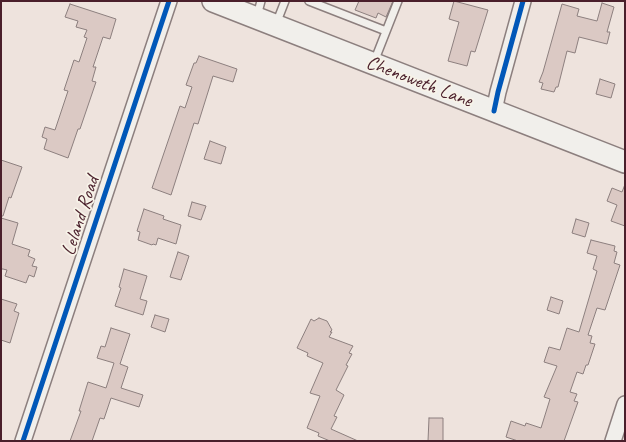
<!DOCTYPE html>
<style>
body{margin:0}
#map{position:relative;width:626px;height:442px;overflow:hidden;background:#eee3dd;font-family:Caveat,sans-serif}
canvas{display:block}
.frame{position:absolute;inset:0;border:2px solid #4a1f2b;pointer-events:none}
</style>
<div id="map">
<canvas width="626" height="442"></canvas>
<div class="frame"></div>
</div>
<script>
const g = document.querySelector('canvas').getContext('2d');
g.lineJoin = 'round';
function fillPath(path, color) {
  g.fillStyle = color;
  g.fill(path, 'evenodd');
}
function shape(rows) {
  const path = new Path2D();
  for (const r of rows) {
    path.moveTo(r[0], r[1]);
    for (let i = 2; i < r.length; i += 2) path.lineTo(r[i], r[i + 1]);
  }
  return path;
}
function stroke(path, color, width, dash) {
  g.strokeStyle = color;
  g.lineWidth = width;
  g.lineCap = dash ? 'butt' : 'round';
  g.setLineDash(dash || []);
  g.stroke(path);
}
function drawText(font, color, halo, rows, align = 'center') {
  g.font = font + ' Caveat,sans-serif';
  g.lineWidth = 3.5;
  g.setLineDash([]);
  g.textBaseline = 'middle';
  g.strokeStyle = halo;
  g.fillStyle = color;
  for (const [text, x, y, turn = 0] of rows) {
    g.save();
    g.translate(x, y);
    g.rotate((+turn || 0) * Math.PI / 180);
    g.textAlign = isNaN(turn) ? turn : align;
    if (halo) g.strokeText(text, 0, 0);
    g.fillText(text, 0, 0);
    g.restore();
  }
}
const building = shape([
 [359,1,393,1,386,17,378,13,376,18,355,10,359,1],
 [454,1,488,10,475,52,471,51,467,66,448,61,459,22,449,19,454,1],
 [602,3,614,7,607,32,610,32,607,44,579,37,575,53,567,51,558,87,556,87,554,92,541,89,543,83,539,82,543,72,562,4,579,9,577,16,597,21,602,3],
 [70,4,116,19,110,39,103,37,93,67,96,67,92,81,96,82,80,129,78,129,68,158,44,149,47,139,42,137,45,127,55,130,68,91,64,90,74,60,79,62,87,38,84,37,87,30,76,27,78,21,65,17,70,4],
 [199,56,237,69,233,82,213,76,198,124,194,123,171,195,152,188,180,106,185,108,192,87,186,85,194,63,196,63,199,56],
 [600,79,615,84,611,98,596,94,600,79],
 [210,141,226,147,221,164,204,159,210,141],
 [1,160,22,167,11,198,9,197,3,216,1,216,1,160],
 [624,187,625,188,625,226,611,221,617,205,607,201,612,188,622,192,624,187],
 [192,202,206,206,201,220,188,216,192,202],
 [144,209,164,216,163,219,181,225,176,244,158,238,156,245,153,244,152,245,138,240,140,232,137,231,144,209],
 [1,218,18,223,12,244,30,250,28,256,35,259,32,266,37,267,34,277,29,275,26,283,5,276,7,270,3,269,1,269,1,218],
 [576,219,589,223,585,237,572,233,576,219],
 [591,240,615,246,614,251,617,252,614,263,620,265,605,310,597,308,588,335,592,336,590,343,595,344,588,365,586,365,583,374,577,372,570,392,577,394,574,401,578,402,564,441,518,441,506,437,511,421,525,426,526,423,541,428,550,399,544,397,557,366,544,362,549,347,560,350,567,328,579,332,597,271,593,269,597,256,587,253,591,240],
 [178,252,189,256,181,280,170,277,178,252],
 [124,269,147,276,140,299,147,301,143,315,115,306,121,288,119,287,124,269],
 [551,297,563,301,559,314,547,310,551,297],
 [1,299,17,304,14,311,19,313,10,343,1,340,1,299],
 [155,315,169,319,165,332,151,327,155,315],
 [319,318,327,321,332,330,330,332,332,332,329,337,353,346,349,353,352,354,346,365,348,366,336,390,344,395,334,416,337,417,331,429,358,441,330,441,318,436,319,433,307,428,320,396,310,393,323,363,307,356,308,353,297,348,311,319,314,321,319,318],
 [111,328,130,334,120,364,128,367,121,388,143,395,139,407,111,398,104,419,100,418,92,441,70,441,81,411,79,411,88,382,106,388,114,363,97,358,101,346,105,347,111,328],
 [429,418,443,418,443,441,428,441,429,418]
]);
const lane = shape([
 [309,1,386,31],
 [257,16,261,1],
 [276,24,285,1],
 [374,62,398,1]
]);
const street = shape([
 [494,111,498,92,523,1],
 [23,441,152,52,169,1],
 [613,441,625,404]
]);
const secondary = shape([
 [213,1,625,162]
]);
const cycleway = shape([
 [494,111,498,92,523,1],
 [23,441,152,52,169,1]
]);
const streetNames = [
 ["Chenoweth Lane",419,82,21],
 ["Leland Road",81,216,-72]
];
fillPath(building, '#dbc9c4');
stroke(building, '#8c7f7e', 1);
stroke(lane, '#8c7f7e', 10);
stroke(street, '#8c7f7e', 18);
stroke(secondary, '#8c7f7e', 24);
stroke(lane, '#f1efeb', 7);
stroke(street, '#f1efeb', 15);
stroke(secondary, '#f1efeb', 21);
stroke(cycleway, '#0057b8', 5);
drawText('20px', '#4a1f2b', '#f7f3e8', streetNames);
</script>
